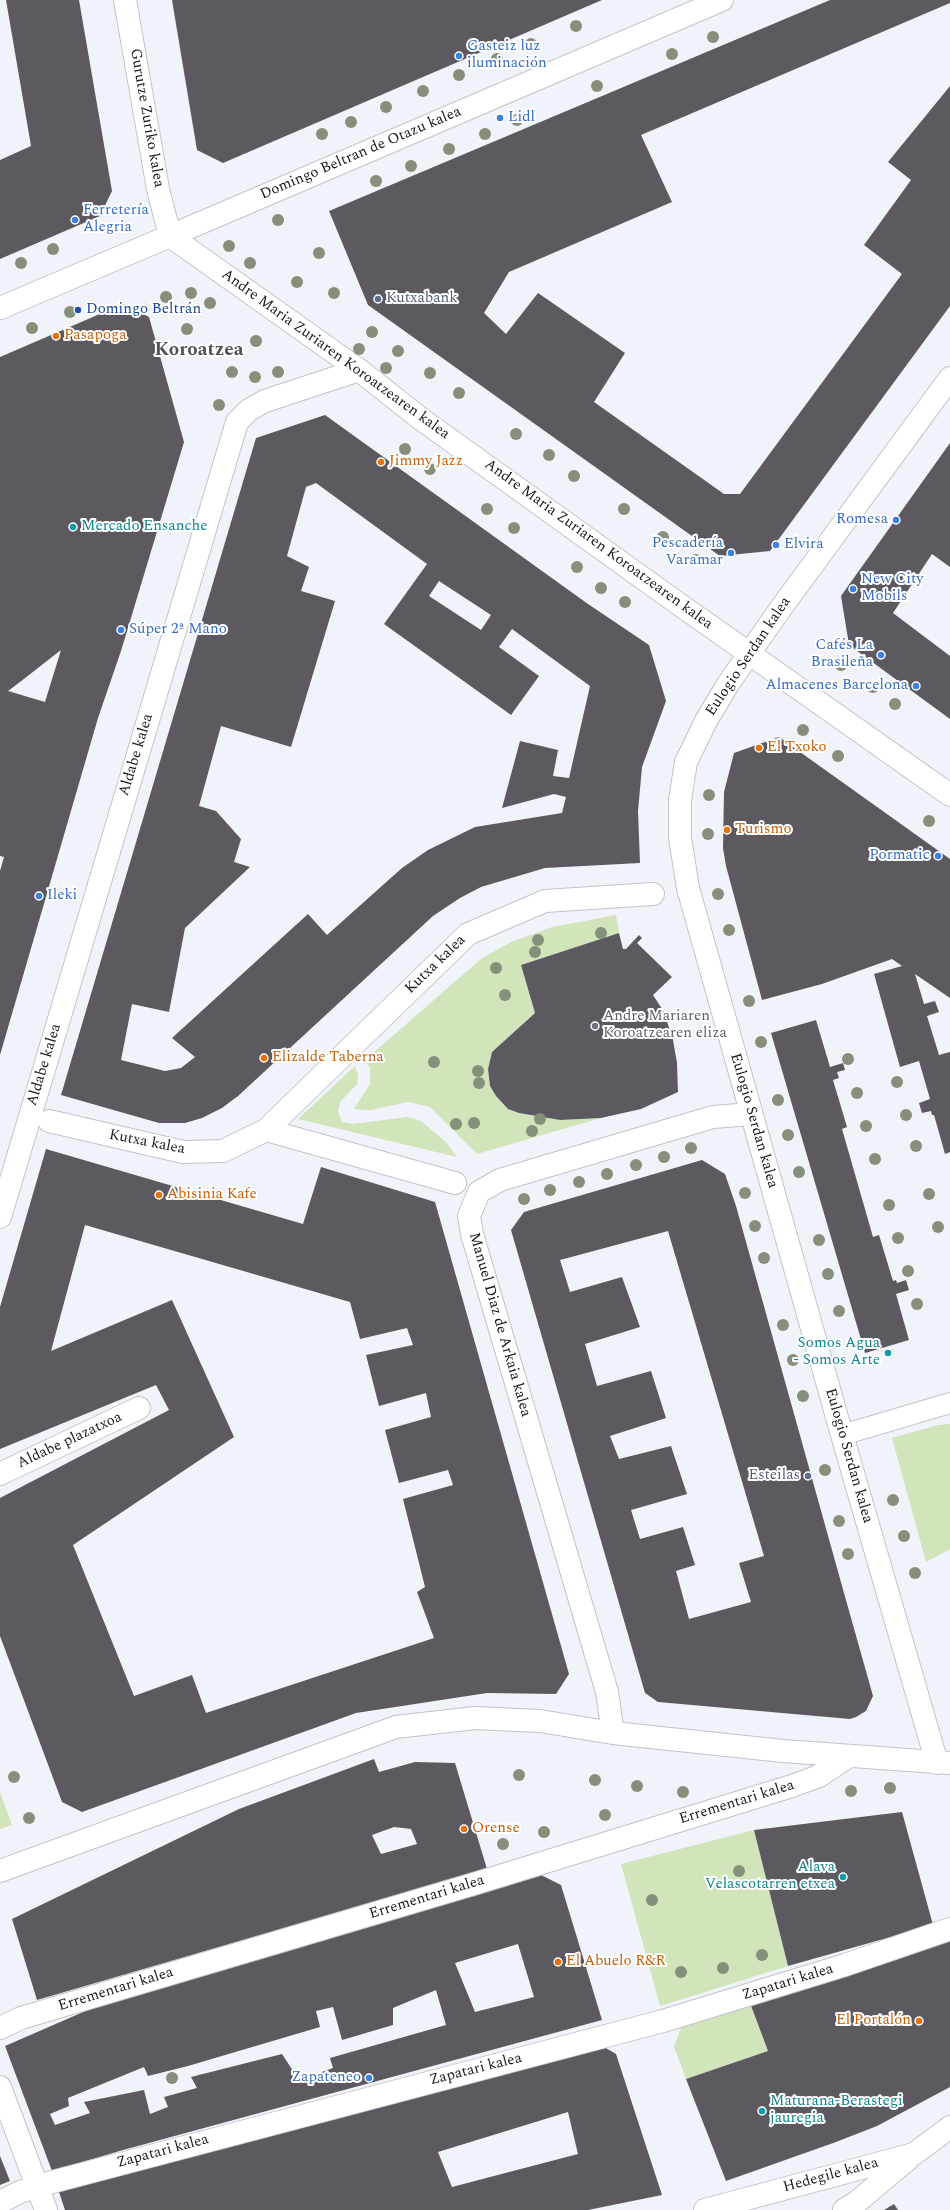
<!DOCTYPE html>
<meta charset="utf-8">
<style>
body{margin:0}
canvas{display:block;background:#f0f3fa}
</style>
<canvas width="950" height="2210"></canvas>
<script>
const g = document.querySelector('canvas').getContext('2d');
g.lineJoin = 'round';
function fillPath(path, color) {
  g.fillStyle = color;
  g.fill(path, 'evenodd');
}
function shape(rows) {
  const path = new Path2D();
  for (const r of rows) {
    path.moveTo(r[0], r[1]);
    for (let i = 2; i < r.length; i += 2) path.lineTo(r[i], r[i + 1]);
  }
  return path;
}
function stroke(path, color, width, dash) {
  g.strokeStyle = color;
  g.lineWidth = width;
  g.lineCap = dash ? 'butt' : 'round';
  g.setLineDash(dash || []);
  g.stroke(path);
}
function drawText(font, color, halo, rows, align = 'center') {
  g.font = font + ' Spectral,serif';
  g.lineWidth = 4;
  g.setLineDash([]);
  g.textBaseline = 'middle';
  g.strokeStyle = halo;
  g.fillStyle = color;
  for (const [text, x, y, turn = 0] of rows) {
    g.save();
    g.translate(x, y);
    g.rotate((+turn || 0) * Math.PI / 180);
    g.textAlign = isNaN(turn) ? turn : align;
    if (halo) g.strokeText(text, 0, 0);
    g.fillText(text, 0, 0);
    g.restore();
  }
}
const green = shape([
 [616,915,619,933,521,965,535,1013,492,1052,488,1069,490,1086,496,1096,508,1109,519,1113,560,1120,601,1118,477,1154,430,1107,408,1102,371,1110,354,1109,370,1084,370,1068,365,1060,481,959,511,942,552,927],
 [355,1066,358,1075,357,1084,340,1102,338,1112,342,1122,353,1124,407,1117,421,1121,446,1142,457,1157,298,1119],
 [950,1424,950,1549,926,1562,892,1438,938,1425],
 [0,1792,12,1825,0,1829],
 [754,1830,788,1966,660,2006,621,1864],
 [750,2003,768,2051,686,2079,674,2047,682,2026]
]);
const building = shape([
 [6,0,79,0,112,191,100,216,0,259,0,160,31,146],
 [172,0,602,0,223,163,197,150],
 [830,0,950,0,950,3,641,135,672,202,509,272,484,313,506,334,538,293,625,353,594,402,724,494,740,494,902,274,864,245,911,180,888,162,950,86,950,306,770,551,720,556,368,305,329,211],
 [123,304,149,317,184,442,121,651,98,718,0,1055,0,871,4,857,0,856,0,357],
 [61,650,45,702,8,691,20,682],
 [325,415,588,604,649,645,666,701,642,767,638,811,640,863,545,868,481,887,460,898,433,916,238,1096,222,1108,202,1118,185,1123,159,1123,61,1095,256,438],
 [316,483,427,564,384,624,511,715,539,676,499,647,512,629,590,686,569,778,553,776,558,750,520,741,502,808,554,794,566,797,562,813,475,827,428,850,402,868,327,935,308,914,172,1038,195,1057,181,1068,165,1071,121,1060,132,1004,169,1012,185,928,250,867,234,862,241,839,216,811,199,806,221,726,291,747,335,601,301,591,309,567,287,556,306,487],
 [439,581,491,615,481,630,429,596],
 [950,443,950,567,932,554,893,613,950,656,950,719,849,645,841,596],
 [779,737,950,859,950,998,915,974,924,1004,935,1001,939,1012,927,1016,939,1055,950,1052,950,1152,945,1154,934,1115,932,1115,931,1111,922,1113,919,1103,930,1099,919,1061,900,1067,874,974,902,966,892,959,822,984,762,1000,726,866,723,848,724,792,734,753],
 [619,933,623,949,626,949,639,935,642,938,637,943,672,977,653,995,664,1012,673,1040,677,1063,678,1092,641,1109,601,1118,560,1120,519,1113,508,1109,496,1096,490,1086,488,1069,492,1052,535,1013,521,965],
 [816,1020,830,1067,843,1063,845,1070,837,1072,839,1078,833,1080,847,1127,842,1129,873,1237,879,1235,893,1281,896,1280,897,1283,906,1280,909,1290,896,1294,909,1340,865,1353,771,1033],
 [46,1149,303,1224,321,1167,435,1202,569,1674,556,1694,487,1693,356,1713,82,1812,62,1802,0,1636,0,1498,169,1410,156,1385,0,1449,0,1307],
 [85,1225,350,1302,360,1339,407,1328,413,1345,366,1355,379,1406,426,1393,431,1417,385,1430,399,1483,448,1470,453,1485,403,1499,425,1587,417,1592,434,1638,206,1713,192,1675,134,1696,73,1545,234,1437,172,1300,51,1351],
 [702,1160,725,1174,736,1206,844,1593,873,1696,866,1711,856,1717,850,1719,658,1702,645,1693,511,1230,524,1212],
 [668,1231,764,1556,739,1563,751,1602,689,1619,676,1571,695,1565,683,1527,640,1539,631,1510,687,1494,671,1446,619,1459,610,1436,666,1418,651,1371,597,1386,585,1344,640,1327,622,1277,570,1292,560,1260],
 [374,1759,379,1772,415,1762,455,1763,487,1869,37,2000,12,1919,239,1809],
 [394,1827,411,1829,417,1844,381,1854,372,1835],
 [902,1812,933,1925,788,1966,754,1830],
 [537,1873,561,1885,602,2020,123,2150,52,2171,5,2046,104,2003,295,1949,408,1911],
 [518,1944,534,1997,475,2012,455,1963],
 [436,1990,446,2025,330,2058,333,2068,299,2080,282,2054,191,2077,197,2088,164,2097,168,2107,150,2114,144,2090,84,2102,90,2113,55,2125,50,2114,69,2106,68,2098,144,2067,148,2076,188,2066,320,2027,316,2011,333,2007,342,2040,393,2025,393,2008],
 [950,1941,950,2087,877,2126,836,2142,726,2181,686,2079,768,2051,750,2003],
 [599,2044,616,2054,662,2195,588,2210,65,2210,59,2192,189,2154],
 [568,2112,578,2154,452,2187,438,2152],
 [0,2156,10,2181,0,2185],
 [894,2204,898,2210,884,2210]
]);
const lane = shape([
 [842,1435,950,1403]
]);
const street = shape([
 [125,0,158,189,170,236,722,0],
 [49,1121,183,1152,223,1151,266,1130,468,934,545,901,653,894],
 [266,1130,455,1183],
 [0,1217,237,422,249,410,265,401,359,370],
 [0,1474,139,1408],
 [613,1733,607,1692,472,1234,469,1216,479,1192,500,1180,713,1117,751,1114],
 [937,1763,842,1435,688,888,680,838,680,800,686,762,706,721,728,684,781,608,950,378],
 [0,1871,396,1727,475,1718,540,1721,613,1733,783,1751,950,1763],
 [0,2028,21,2018,477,1883,792,1786,819,1776,849,1756],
 [0,2087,46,2210],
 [0,2202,20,2192,52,2182,663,2021,845,1965,950,1929],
 [705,2210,914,2154,950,2127],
 [844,2210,857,2202,908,2159]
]);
const secondary = shape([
 [0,308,170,236,359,370,421,419,676,602,950,795]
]);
const trees = [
 [576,26],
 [713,37],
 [531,44],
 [672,54],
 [497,59],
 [459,75],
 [597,86],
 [423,91],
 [386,107],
 [517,120],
 [351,122],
 [322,134],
 [485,134],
 [449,149],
 [411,166],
 [376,181],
 [278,220],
 [229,246],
 [53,249],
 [319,253],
 [21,263],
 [250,263],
 [297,282],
 [191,293],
 [334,293],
 [166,297],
 [210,303],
 [70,312],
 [32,328],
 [187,329],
 [372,332],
 [256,341],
 [359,349],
 [398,351],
 [386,368],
 [232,372],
 [278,372],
 [430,373],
 [255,377],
 [459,393],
 [219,405],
 [516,434],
 [405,449],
 [549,455],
 [430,469],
 [574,476],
 [487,509],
 [624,509],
 [514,528],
 [663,537],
 [696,560],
 [577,567],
 [601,588],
 [625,602],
 [841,665],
 [873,687],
 [895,704],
 [803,730],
 [838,756],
 [709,795],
 [929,821],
 [708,834],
 [718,894],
 [729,930],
 [601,933],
 [538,940],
 [535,952],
 [496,968],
 [505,995],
 [749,1001],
 [761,1042],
 [848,1059],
 [434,1062],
 [478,1071],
 [897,1082],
 [479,1083],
 [857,1093],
 [778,1100],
 [906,1115],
 [540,1119],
 [474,1123],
 [456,1124],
 [866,1126],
 [532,1131],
 [788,1135],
 [916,1146],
 [691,1148],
 [664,1157],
 [875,1159],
 [636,1165],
 [799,1172],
 [607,1174],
 [579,1182],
 [550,1190],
 [745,1193],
 [929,1194],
 [524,1199],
 [889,1205],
 [755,1226],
 [938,1227],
 [898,1238],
 [819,1240],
 [764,1258],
 [908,1271],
 [828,1274],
 [917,1304],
 [839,1311],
 [783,1325],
 [793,1360],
 [803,1396],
 [825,1470],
 [893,1500],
 [839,1521],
 [904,1536],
 [848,1554],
 [915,1573],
 [519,1775],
 [14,1777],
 [595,1780],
 [637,1786],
 [890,1788],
 [851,1791],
 [683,1792],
 [605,1815],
 [29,1818],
 [544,1832],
 [503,1844],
 [739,1871],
 [652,1900],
 [762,1955],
 [723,1968],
 [681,1972],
 [172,2078]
];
const markers = [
 [459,56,4,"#3f7fe0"],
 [500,118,4,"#3f7fe0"],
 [75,220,4,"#3f7fe0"],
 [378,299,4,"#5c6f8a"],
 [78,310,4,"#1a4fb4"],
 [56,336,4,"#e8710a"],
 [381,462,4,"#e8710a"],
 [896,520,4,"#3f7fe0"],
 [73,527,4,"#0f9aa8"],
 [776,545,4,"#3f7fe0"],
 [731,553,4,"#3f7fe0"],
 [853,589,4,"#3f7fe0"],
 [121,630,4,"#3f7fe0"],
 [881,655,4,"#3f7fe0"],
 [916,686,4,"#3f7fe0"],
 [759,748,4,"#e8710a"],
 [727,830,4,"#e8710a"],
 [938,856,4,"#3f7fe0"],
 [39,896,4,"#3f7fe0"],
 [595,1026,4,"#6b7280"],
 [264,1058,4,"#e8710a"],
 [159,1195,4,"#e8710a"],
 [888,1353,4,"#0f9aa8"],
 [808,1476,4,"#5c6f8a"],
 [464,1829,4,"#e8710a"],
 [843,1877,4,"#0f9aa8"],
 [558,1962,4,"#e8710a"],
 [919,2021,4,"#e8710a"],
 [369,2078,4,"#3f7fe0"],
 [762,2111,4,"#0f9aa8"]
];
const shopNames = [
 ["Gasteiz luz",467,47],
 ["iluminación",467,64],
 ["Lidl",508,118],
 ["Ferretería",83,211],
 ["Alegria",83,228],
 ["Romesa",888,520,"right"],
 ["Pescadería",723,544,"right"],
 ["Varamar",723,561,"right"],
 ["Elvira",784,545],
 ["New City",861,580],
 ["Mobils",861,597],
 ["Súper 2ª Mano",129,630],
 ["Cafés La",873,646,"right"],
 ["Brasileña",873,663,"right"],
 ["Almacenes Barcelona",908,686,"right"],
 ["Pormatic",930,856,"right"],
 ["Ileki",47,896],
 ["Zapateneo",361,2078,"right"]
];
const streetNames = [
 ["Gurutze Zuriko kalea",146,118,80],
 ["Domingo Beltran de Otazu kalea",361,154,-23],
 ["Andre Maria Zuriaren Koroatzearen kalea",335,355,36],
 ["Andre Maria Zuriaren Koroatzearen kalea",598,545,36],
 ["Eulogio Serdan kalea",749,657,-56],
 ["Aldabe kalea",137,755,-73],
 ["Kutxa kalea",436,965,-44],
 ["Aldabe kalea",45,1065,-73],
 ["Eulogio Serdan kalea",753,1121,74],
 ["Kutxa kalea",147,1143,11],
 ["Manuel Diaz de Arkaia kalea",499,1325,74],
 ["Aldabe plazatxoa",70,1441,-25],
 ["Eulogio Serdan kalea",848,1456,74],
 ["Errementari kalea",737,1803,-17],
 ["Errementari kalea",427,1898,-17],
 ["Zapatari kalea",788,1983,-17],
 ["Errementari kalea",116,1990,-17],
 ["Zapatari kalea",476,2070,-14],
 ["Zapatari kalea",163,2152,-15],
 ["Hedegile kalea",831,2176,-15]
];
const serviceNames = [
 ["Kutxabank",386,299],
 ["Esteilas",800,1476,"right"]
];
const transitNames = [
 ["Domingo Beltrán",86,310]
];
const foodNames = [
 ["Pasapoga",64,336],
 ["Jimmy Jazz",389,462],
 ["El Txoko",767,748],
 ["Turismo",735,830],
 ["Elizalde Taberna",272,1058],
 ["Abisinia Kafe",167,1195],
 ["Orense",472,1829],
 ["El Abuelo R&R",566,1962],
 ["El Portalón",911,2021,"right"]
];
const cultureNames = [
 ["Mercado Ensanche",81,527],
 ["Somos Agua",880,1344,"right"],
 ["- Somos Arte",880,1361,"right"],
 ["Alava",835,1868,"right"],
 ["Velascotarren etxea",835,1885,"right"],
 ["Maturana-Berastegi",770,2102],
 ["jauregia",770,2119]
];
const worshipNames = [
 ["Andre Mariaren",603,1017],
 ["Koroatzearen eliza",603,1034]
];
const districtNames = [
 ["Koroatzea",199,351]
];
fillPath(green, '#d1e4ba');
fillPath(building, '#5c5a60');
stroke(lane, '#c0c4ca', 22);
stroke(street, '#c0c4ca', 24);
stroke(secondary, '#c0c4ca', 24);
stroke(lane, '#fff', 20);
stroke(street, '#fff', 22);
stroke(secondary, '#fff', 22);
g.fillStyle = '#85907b';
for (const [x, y] of trees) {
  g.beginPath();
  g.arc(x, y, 6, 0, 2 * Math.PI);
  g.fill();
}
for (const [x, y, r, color] of markers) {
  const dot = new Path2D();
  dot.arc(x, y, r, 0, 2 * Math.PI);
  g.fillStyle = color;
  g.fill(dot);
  stroke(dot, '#fff', 1.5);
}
drawText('15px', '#366cbe', '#fff', shopNames, 'left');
drawText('15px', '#18191c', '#fff', streetNames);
drawText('15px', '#4e5e75', '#fff', serviceNames, 'left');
drawText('15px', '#164399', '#fff', transitNames, 'left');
drawText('15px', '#c56008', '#fff', foodNames, 'left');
drawText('15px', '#0d838f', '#fff', cultureNames, 'left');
drawText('15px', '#5b616d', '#fff', worshipNames, 'left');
drawText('bold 19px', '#505258', '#fff', districtNames);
</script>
